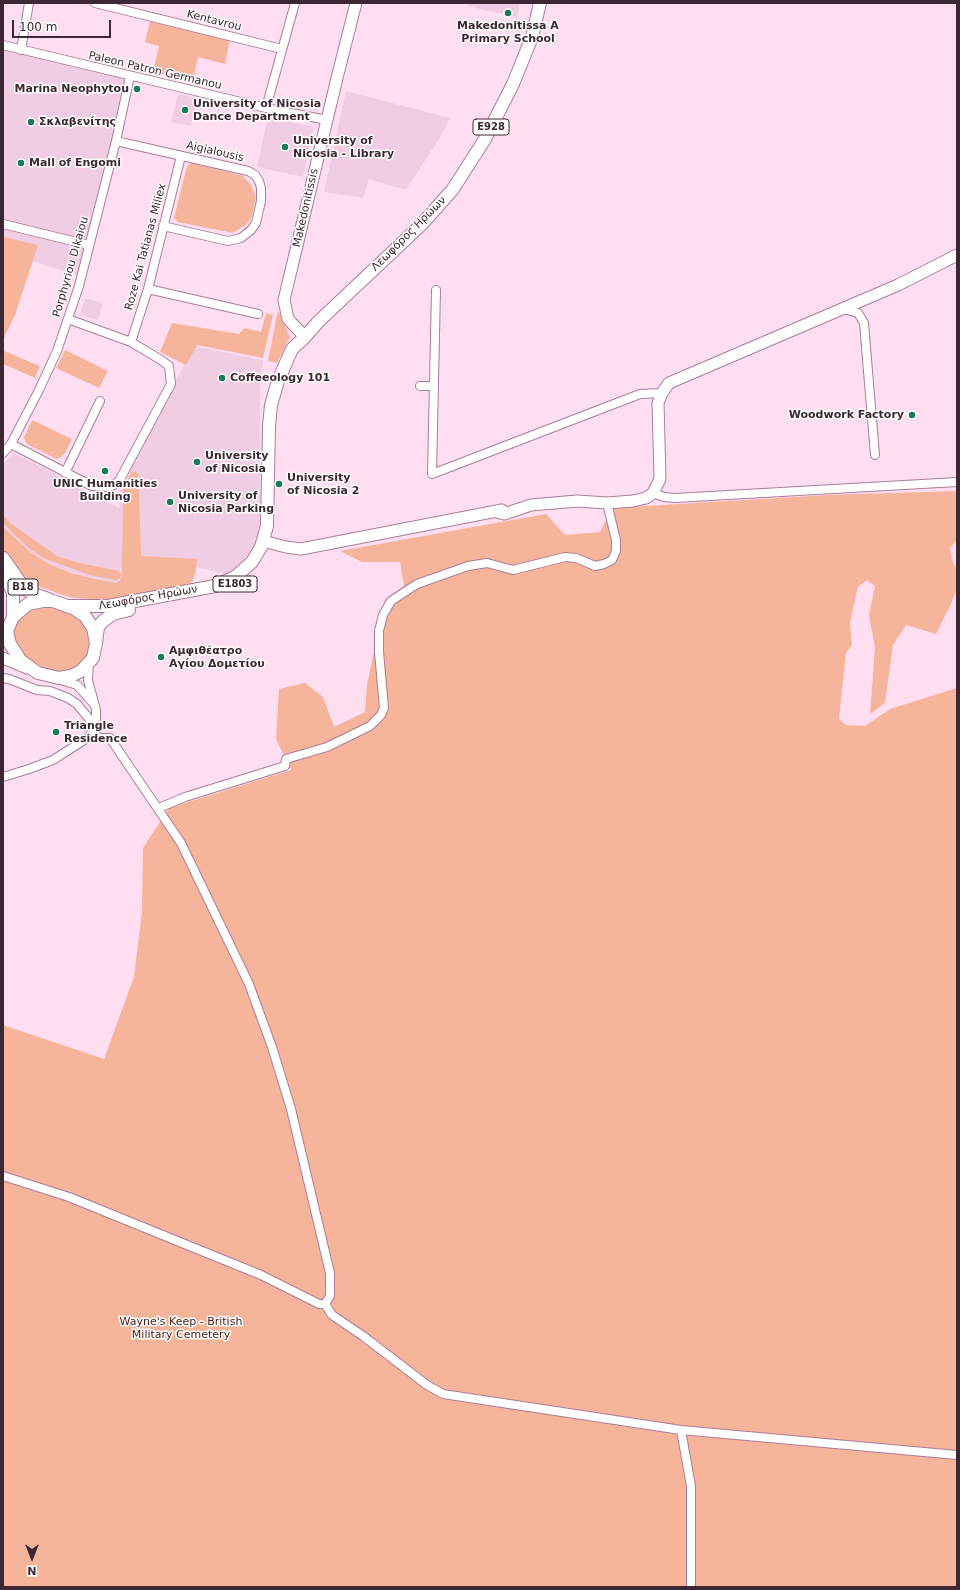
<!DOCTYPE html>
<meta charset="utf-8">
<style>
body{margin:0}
#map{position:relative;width:960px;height:1590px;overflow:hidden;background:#ffdef1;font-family:"DejaVu Sans",sans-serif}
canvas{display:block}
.frame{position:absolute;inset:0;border:4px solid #3c2835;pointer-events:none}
.north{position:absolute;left:12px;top:1538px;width:40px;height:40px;-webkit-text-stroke:3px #fff;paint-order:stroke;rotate:180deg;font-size:11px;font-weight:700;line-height:16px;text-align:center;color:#3c2835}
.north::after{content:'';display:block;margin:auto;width:14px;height:18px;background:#3c2835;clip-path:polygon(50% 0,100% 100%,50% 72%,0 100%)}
.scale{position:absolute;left:12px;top:20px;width:99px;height:18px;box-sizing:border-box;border:2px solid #3c2835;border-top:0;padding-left:5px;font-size:12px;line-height:14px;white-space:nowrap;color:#3c2835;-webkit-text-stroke:3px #fff;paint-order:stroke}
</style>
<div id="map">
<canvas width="960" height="1590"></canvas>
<div class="frame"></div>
<div class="north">N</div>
<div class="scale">100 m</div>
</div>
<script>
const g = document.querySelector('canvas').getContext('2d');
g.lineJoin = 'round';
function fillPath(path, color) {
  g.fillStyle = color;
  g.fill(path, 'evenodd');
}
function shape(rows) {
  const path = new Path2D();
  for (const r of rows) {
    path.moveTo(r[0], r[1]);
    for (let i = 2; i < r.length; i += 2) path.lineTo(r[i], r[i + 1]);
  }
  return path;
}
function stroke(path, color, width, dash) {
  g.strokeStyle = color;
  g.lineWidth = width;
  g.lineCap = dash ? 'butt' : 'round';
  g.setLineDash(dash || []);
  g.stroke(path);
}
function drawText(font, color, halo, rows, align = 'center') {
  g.font = font + ' "DejaVu Sans",sans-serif';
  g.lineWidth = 3;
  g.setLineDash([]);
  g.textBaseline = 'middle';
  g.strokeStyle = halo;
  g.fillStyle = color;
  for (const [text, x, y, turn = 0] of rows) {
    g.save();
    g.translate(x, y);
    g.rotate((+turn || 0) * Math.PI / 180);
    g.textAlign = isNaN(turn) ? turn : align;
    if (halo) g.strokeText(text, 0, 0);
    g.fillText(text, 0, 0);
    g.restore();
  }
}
const built = shape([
 [468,3,520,3,517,17,479,9,468,6],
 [3,41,131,72,115,140,77,275,3,252],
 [346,91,450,118,439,139,406,190,369,179,363,198,324,192],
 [178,94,198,98,191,126,171,122],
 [268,117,314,127,303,177,257,167],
 [85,298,103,303,98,320,80,315],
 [194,346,263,360,260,389,260,521,257,541,249,554,234,570,224,574,197,567,122,577,116,583,71,573,49,564,23,547,3,527,3,464,14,453,119,508,121,491,135,459]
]);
const green = shape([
 [150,21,230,40,225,64,198,57,193,81,153,72,159,46,145,42],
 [192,163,243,176,251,185,256,197,252,216,247,224,233,233,178,222,174,218,187,166],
 [4,237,38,245,15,315,3,340],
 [278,310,290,337,277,363,268,361],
 [266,313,273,315,263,358,197,345,186,365,160,352,172,323,239,334,244,328,261,332],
 [65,350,108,371,99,388,56,368],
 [4,351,40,366,35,378,3,364],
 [32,420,72,439,64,455,57,459,27,444,24,438],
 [132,471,139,474,133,487,139,490,141,556,197,559,196,571,192,582,183,586,119,598,97,600,69,597,28,583,3,550,3,527,30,552,49,564,71,573,91,578,116,583,119,581,122,577,123,490],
 [957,491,957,540,950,548,953,562,957,570,957,589,950,606,936,634,906,625,893,645,885,703,870,714,875,648,869,615,875,586,867,580,858,587,850,622,852,645,846,653,839,719,846,725,865,726,890,709,957,688,957,1587,3,1587,3,1025,104,1059,134,977,142,912,143,848,169,808,291,770,276,739,279,689,305,683,323,697,334,727,365,712,367,685,385,599,404,586,400,562,362,562,340,551,546,514,565,535,600,532,612,508,828,495],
 [3,515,10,523,57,556,75,562,119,571,121,575,120,578,116,580,90,575,43,558,23,543,3,523],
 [48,605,74,613,85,624,90,636,90,651,86,659,73,669,64,671,49,670,36,665,20,655,13,633,15,624,26,610]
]);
const street = shape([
 [95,3,282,49],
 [3,45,266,108,327,120],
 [21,50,29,3],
 [266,108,295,3],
 [116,141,248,171,255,175,259,181,261,188,261,201,256,223,251,230,241,238,228,241,163,226],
 [3,224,89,245],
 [148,289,258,314],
 [436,290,432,474,640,394,662,393],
 [844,309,858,313,864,323,875,455],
 [131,342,148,289,181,156],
 [420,386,433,386],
 [11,444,92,486,110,487,119,481,171,384,169,366,161,360,131,342,68,319],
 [3,453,11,444,39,390,57,351,79,286,116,141,130,76],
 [65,473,100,401],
 [653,493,664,497,675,498,957,482],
 [3,678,9,679,37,690,50,691,68,698,77,704,95,726],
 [61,680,77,685,93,703],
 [93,731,98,738,110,738,181,843,249,984,272,1047,291,1109,330,1273,330,1296,325,1304],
 [3,777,29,769,53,760,89,737,95,726,96,718,96,710,88,680,89,662],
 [159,808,185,797,285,766,286,759,327,747,370,726,381,715,384,708,379,652,379,631,383,615,391,601,417,584,468,566,487,563,513,570,565,557,576,558,595,566,604,564,612,560,616,551,616,540,607,503],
 [3,1176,69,1197,261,1275,319,1304,325,1304],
 [325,1304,332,1315,363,1336,427,1385,443,1394,681,1430,957,1455],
 [681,1430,691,1486,691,1587]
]);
const secondary = shape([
 [305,337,288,319,284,300,337,78,356,3],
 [497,512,504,514,531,505,577,501,607,503,633,501,646,498,653,493,660,479,658,403,662,393,669,383,898,285,957,255],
 [263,541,286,547,301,549,502,510],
 [3,658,27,668]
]);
const primary = shape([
 [3,558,24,588,33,594,48,599],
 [3,572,13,592,13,617],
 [43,601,53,601,73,608,85,616,93,628,96,643,93,658,81,671,71,676,59,678,38,673,21,661,10,644,7,631,13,617,28,604,43,601],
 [66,606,108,606,215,586,235,577,252,562,261,547,267,526,269,426,271,405,278,381,292,349,303,339,319,321,422,224,453,189,485,139,513,84,532,37,540,3],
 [96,643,98,627,103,621,113,614,129,610]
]);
const markers = [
 [508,13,4,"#177d56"],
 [137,89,4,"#177d56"],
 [185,110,4,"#177d56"],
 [31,122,4,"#177d56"],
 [285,147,4,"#177d56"],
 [21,163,4,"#177d56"],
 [222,378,4,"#177d56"],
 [912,415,4,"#177d56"],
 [197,462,4,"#177d56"],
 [105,471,4,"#177d56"],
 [279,484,4,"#177d56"],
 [170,502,4,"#177d56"],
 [161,657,4,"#177d56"],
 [56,732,4,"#177d56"]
];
const shields = [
 [491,127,36],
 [235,584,44],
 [23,587,30]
];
const shieldNames = [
 ["E928",491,127],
 ["E1803",235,584],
 ["B18",23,587]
];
const streetNames = [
 ["Kentavrou",214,21,14],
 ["Paleon Patron Germanou",155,71,13],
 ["Aigialousis",215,152,13],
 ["Makedonitissis",306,208,-77],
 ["Λεωφόρος Ηρώων",409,234,-45],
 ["Roze Kai Tatianas Miliex",146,247,-75],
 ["Porphyriou Dikaiou",71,267,-74],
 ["Λεωφόρος Ηρώων",148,598,-10]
];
const poiNames = [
 ["Makedonitissa A",508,26,"center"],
 ["Primary School",508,39,"center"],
 ["Marina Neophytou",129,89,"right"],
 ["University of Nicosia",193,104],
 ["Dance Department",193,117],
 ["Σκλαβενίτης",39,122],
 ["University of",293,141],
 ["Nicosia - Library",293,154],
 ["Mall of Engomi",29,163],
 ["Coffeeology 101",230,378],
 ["Woodwork Factory",904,415,"right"],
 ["University",205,456],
 ["of Nicosia",205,469],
 ["University",287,478],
 ["of Nicosia 2",287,491],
 ["UNIC Humanities",105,484,"center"],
 ["Building",105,497,"center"],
 ["University of",178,496],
 ["Nicosia Parking",178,509],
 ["Αμφιθέατρο",169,651],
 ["Αγίου Δομετίου",169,664],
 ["Triangle",64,726],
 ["Residence",64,739]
];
const parkNames = [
 ["Wayne's Keep - British",181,1322],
 ["Military Cemetery",181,1335]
];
fillPath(built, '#f1cde3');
fillPath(green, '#f6b49b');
stroke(street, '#ad7c9a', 10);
stroke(secondary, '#ad7c9a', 13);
stroke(primary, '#ad7c9a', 14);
stroke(street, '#fff', 8);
stroke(secondary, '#fff', 11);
stroke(primary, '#fff', 12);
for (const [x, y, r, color] of markers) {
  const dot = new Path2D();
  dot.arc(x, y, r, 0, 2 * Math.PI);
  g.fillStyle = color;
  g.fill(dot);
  stroke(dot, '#fff', 1.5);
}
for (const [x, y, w] of shields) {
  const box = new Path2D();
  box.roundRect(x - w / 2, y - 8, w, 16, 3);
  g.fillStyle = '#fff';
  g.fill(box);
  stroke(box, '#3c2835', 1);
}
drawText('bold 10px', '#3c2835', null, shieldNames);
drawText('11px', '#3c2835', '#fff', streetNames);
drawText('bold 11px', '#3c2835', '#fff', poiNames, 'left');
drawText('11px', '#441e0f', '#fff', parkNames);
</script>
